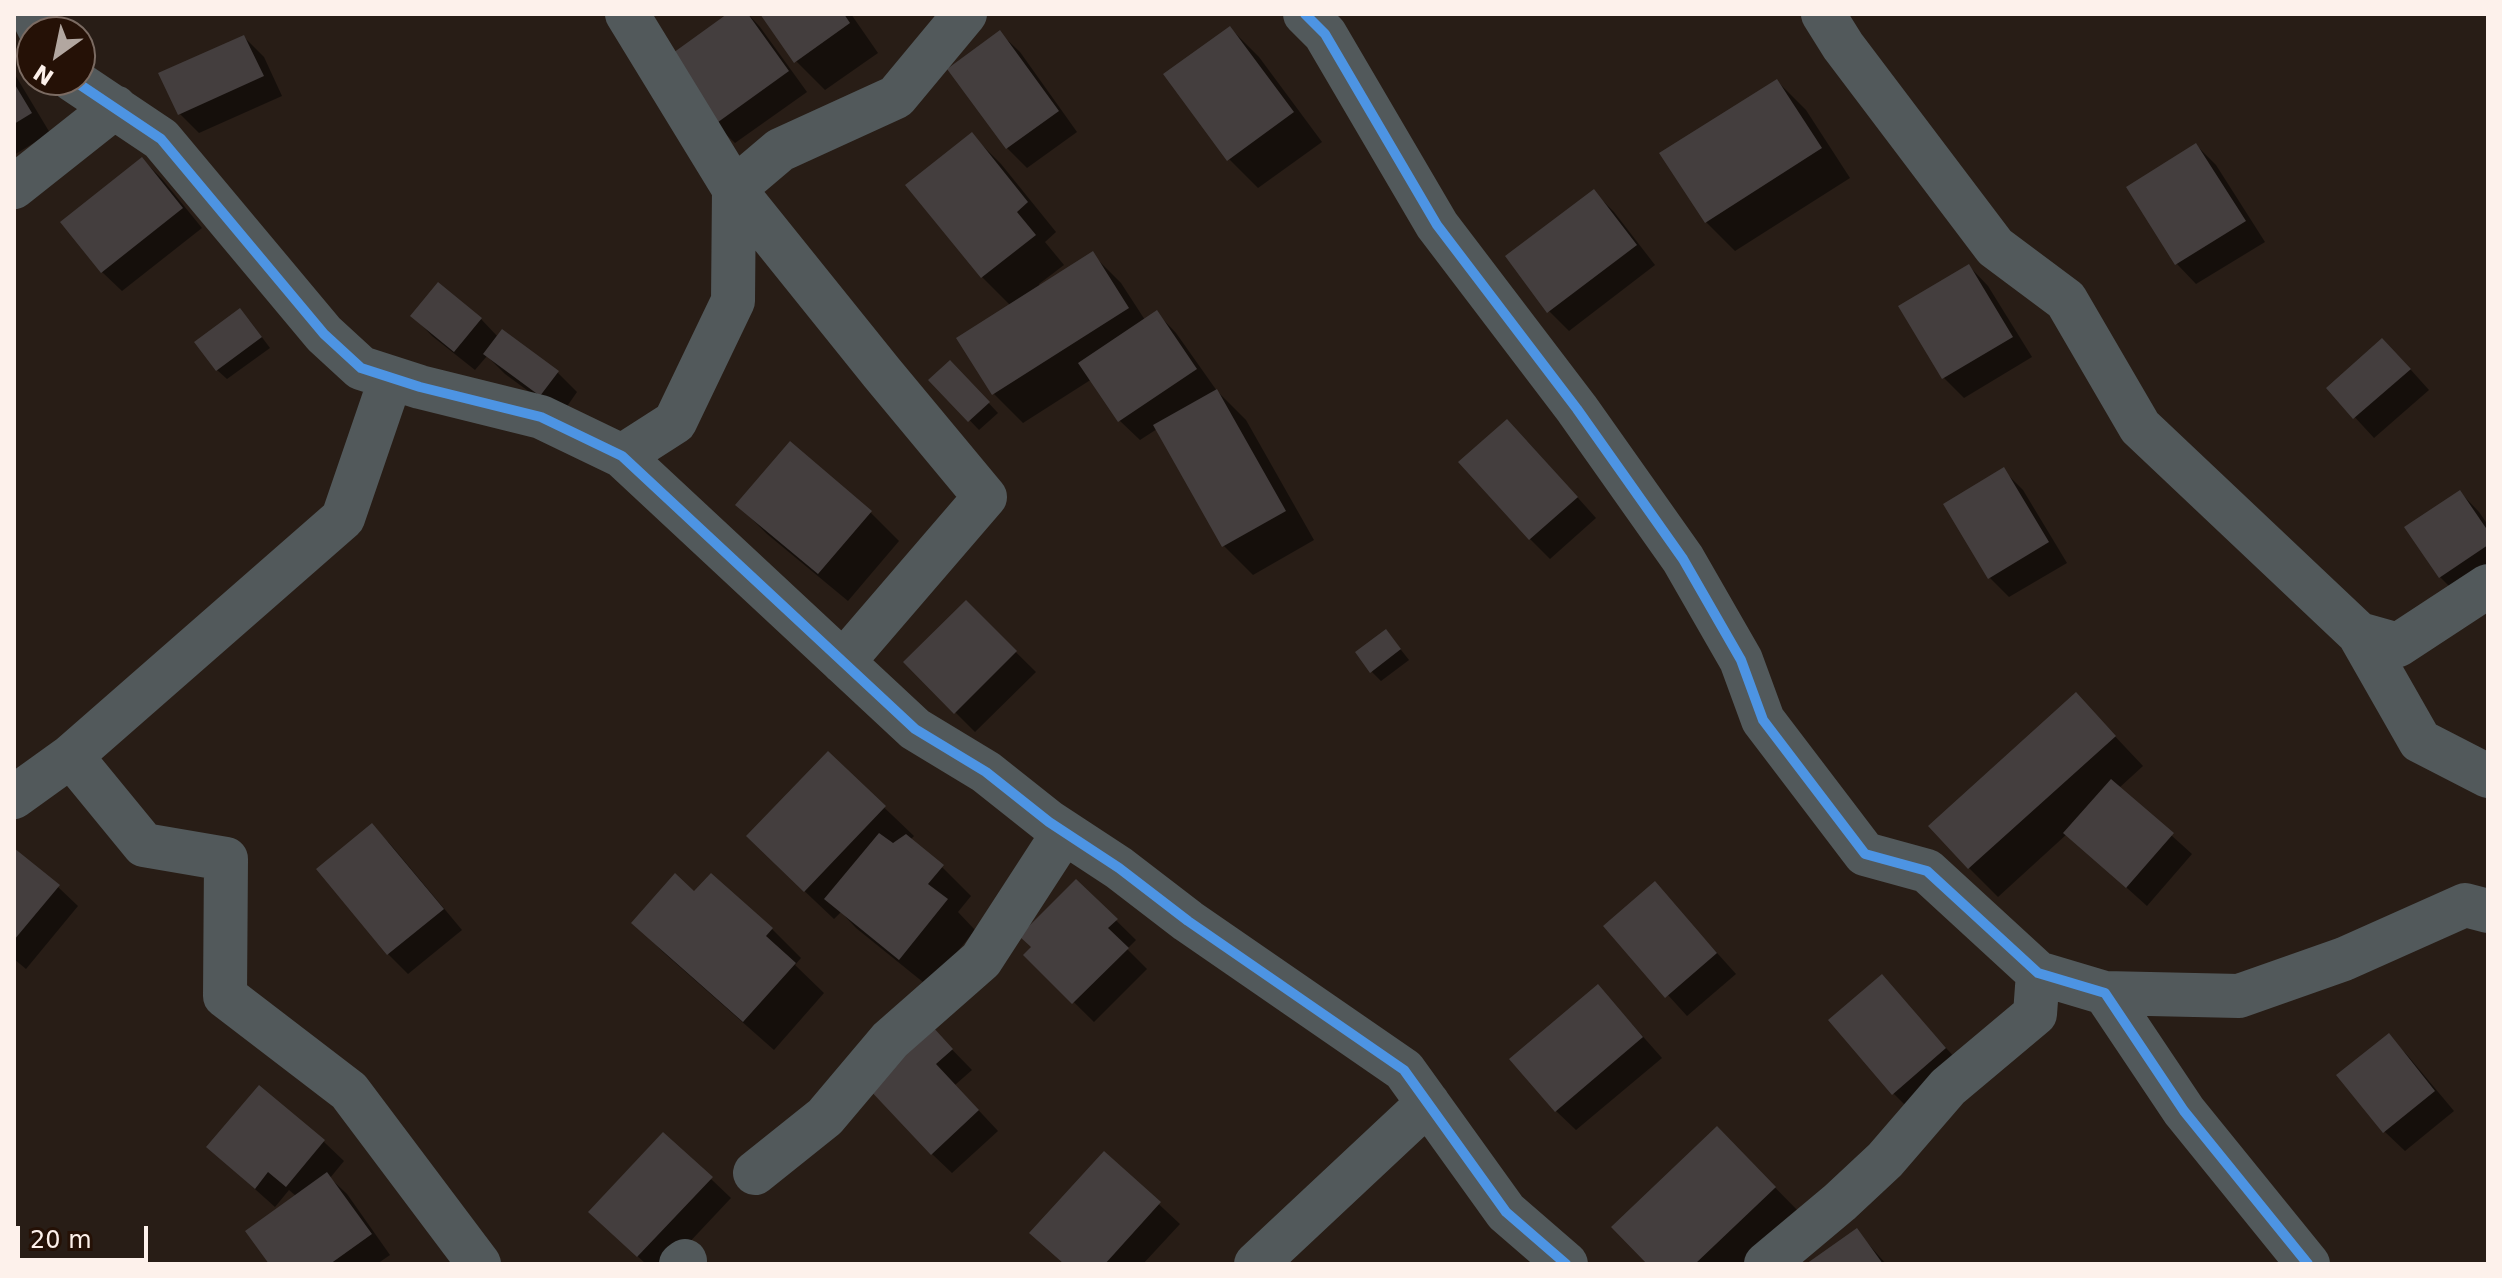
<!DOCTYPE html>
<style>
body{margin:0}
#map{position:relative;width:2502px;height:1278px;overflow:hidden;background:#281d16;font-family:"DejaVu Sans",sans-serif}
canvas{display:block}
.frame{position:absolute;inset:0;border:16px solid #fdf1eb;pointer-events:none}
.north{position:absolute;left:16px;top:16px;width:80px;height:80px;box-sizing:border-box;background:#251106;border:2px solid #7b6b62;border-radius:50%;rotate:213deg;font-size:22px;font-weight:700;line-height:32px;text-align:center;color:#fdf1eb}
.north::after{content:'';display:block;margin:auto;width:28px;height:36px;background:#b2a7a0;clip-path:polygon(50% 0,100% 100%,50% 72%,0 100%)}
.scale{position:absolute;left:16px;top:1226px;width:132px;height:36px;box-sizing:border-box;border:4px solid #fdf1eb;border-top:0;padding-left:10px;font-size:24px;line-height:28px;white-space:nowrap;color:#fdf1eb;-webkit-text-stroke:6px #251106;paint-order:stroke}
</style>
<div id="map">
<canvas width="2502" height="1278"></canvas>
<div class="frame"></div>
<div class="north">N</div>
<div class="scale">20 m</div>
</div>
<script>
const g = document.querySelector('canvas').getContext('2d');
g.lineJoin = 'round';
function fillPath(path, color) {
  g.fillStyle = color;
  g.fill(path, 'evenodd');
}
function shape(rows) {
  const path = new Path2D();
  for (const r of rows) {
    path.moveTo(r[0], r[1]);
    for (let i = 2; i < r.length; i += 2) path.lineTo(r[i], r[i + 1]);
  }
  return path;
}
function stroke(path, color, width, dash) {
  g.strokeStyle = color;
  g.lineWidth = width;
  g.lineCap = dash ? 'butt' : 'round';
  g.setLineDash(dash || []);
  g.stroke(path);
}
const shadow = shape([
 [730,14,748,14,760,27,807,92,735,143,715,124],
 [762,14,851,14,878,53,825,90,796,61],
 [1230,28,1259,57,1322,142,1258,188,1229,159],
 [1000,33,1020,52,1077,132,1027,168,1007,148],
 [244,37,264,57,282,96,199,133,179,113],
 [14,73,50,133,14,155],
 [1777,81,1806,110,1850,178,1735,251,1706,222],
 [972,135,1001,164,1056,232,1045,242,1064,265,1039,284,1040,287,1092,254,1121,283,1145,320,1157,313,1176,333,1217,391,1246,420,1314,540,1253,575,1224,546,1157,429,1140,440,1120,421,1092,379,1023,423,994,394,1011,306,982,277],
 [2196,145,2216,165,2265,242,2196,284,2177,264,2129,188],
 [142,159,162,179,202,228,122,291,102,272],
 [1594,192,1614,212,1655,265,1569,331,1549,311],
 [1969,266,1988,286,2032,357,1964,398,1944,378,1901,306],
 [413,316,481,319,498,337,558,373,577,392,561,415,505,374,487,356,475,370,432,336],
 [249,320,270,348,227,379,217,370],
 [2402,360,2429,390,2374,438,2328,388],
 [950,362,998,413,979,430,931,380],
 [1527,441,1596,518,1550,559,1530,539],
 [2003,470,2023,490,2067,563,2009,597,1990,578],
 [2460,492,2479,512,2488,525,2488,578,2460,597,2440,577],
 [738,505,870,512,899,541,848,601,767,534],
 [966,603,1036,672,975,732,905,662],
 [1386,631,1409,660,1381,681,1372,672],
 [2076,695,2143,766,2119,788,2192,854,2147,906,2067,834,1998,897,1969,868],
 [828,754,914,836,910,840,942,867,971,896,958,912,975,930,929,987,856,928,841,912,834,919,777,865],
 [372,826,391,845,462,930,408,974,388,954,318,870],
 [14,850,58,887,78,906,26,969,14,959],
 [711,876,772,929,801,958,795,965,824,993,774,1050,663,952,634,923,694,894],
 [1076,881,1136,940,1127,949,1147,969,1094,1022,1026,955],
 [1655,884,1736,974,1687,1016,1606,927],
 [1882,977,1965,1069,1913,1113,1893,1093],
 [1598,986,1662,1058,1576,1130,1556,1111],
 [932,1029,972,1070,955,1085,998,1131,952,1173,932,1154],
 [2389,1036,2408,1056,2454,1111,2405,1151,2385,1132,2339,1076],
 [259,1087,324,1142,344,1161,330,1178,347,1194,390,1255,377,1264,271,1264,296,1196,289,1190,275,1207,208,1147],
 [1104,1153,1180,1224,1143,1264,1064,1264],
 [1746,1158,1804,1217,1754,1264,1650,1264],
 [711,1179,731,1198,669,1264,646,1264,610,1231],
 [1856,1230,1886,1264,1809,1264]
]);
const building = shape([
 [727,14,748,14,789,71,714,125,666,58],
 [760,14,844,14,850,23,794,63],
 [1230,26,1294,112,1227,161,1163,74],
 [1000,30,1059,111,1006,149,947,69],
 [244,35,264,76,178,115,158,73],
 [1777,79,1822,148,1705,223,1659,153],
 [14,83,32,113,14,124],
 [972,132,1028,202,1017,212,1036,235,981,278,905,185],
 [2196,143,2246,221,2175,265,2126,187],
 [142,157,183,208,101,273,60,222],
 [1594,189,1637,245,1547,313,1505,256],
 [1093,251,1129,308,992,395,956,338],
 [1969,264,2013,337,1942,379,1898,306],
 [438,282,482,318,454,352,410,316],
 [240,308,262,337,216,371,194,342],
 [1157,310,1197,369,1118,422,1078,363],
 [502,329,559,371,540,396,483,354],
 [2382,338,2411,369,2353,419,2326,388],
 [950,360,990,402,968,422,928,380],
 [1217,389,1286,511,1222,547,1153,425],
 [1507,419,1578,497,1529,540,1458,462],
 [790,441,872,511,818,574,735,505],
 [2004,467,2049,542,1988,579,1943,504],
 [2460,490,2488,531,2488,545,2439,578,2404,527],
 [966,600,1017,651,954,714,903,662],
 [1386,629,1401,649,1370,673,1355,652],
 [2076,692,2116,736,1968,869,1928,826],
 [828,751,886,806,804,892,746,836],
 [2111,779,2174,833,2126,888,2063,833],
 [372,823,444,909,387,955,316,869],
 [879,833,893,843,906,834,944,865,928,884,948,899,899,960,824,899],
 [14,848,60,885,14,940],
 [675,873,694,891,711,873,773,928,766,936,796,963,743,1022,631,923],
 [1076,879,1118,919,1108,928,1129,948,1072,1004,1023,955,1031,947,1019,936],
 [1655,881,1717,953,1665,998,1603,926],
 [1882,974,1946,1048,1892,1095,1828,1020],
 [1598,984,1643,1037,1555,1112,1509,1059],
 [932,1026,953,1049,936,1064,979,1110,931,1155,867,1087],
 [2389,1033,2435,1091,2383,1133,2336,1075],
 [259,1085,325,1140,286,1187,268,1172,255,1189,206,1147],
 [1717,1126,1776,1187,1695,1264,1647,1264,1611,1227],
 [663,1132,713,1177,637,1257,588,1212],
 [1104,1151,1161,1202,1105,1264,1064,1264,1029,1233],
 [327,1172,372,1234,330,1264,269,1264,245,1231],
 [1857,1228,1883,1264,1806,1264]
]);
const minor = shape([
 [32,14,41,32],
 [627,14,734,189,780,150,896,97,965,14],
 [1305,14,1325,34,1437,225,1577,409,1683,559,1741,660,1763,720,1865,854,1927,871,2038,973,2105,993,2184,1111,2308,1264],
 [1823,14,1843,46,1995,247,2066,300,2140,427,2359,634,2398,645,2488,586],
 [73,80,161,139,324,334,361,368,420,387,541,417,622,456,915,729,986,772,1049,822,1119,868,1188,921,1404,1070,1506,1212,1566,1264],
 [14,187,115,107],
 [391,378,343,518,71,756,144,845,226,859,225,996,349,1091,479,1264],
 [622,456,675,422,733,301,734,189,882,373,985,497,843,662],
 [2359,634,2420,741,2488,776],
 [14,797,71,756],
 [2105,993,2239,996,2344,959,2465,905,2488,911],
 [755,1173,825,1117,890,1040,981,960,1064,832],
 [681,1264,685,1261],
 [1256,1264,1428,1103],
 [1766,1264,1840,1202,1885,1160,1948,1087,2035,1014,2038,973]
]);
const cycleway = shape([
 [1305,14,1325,34,1437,225,1577,409,1683,559,1741,660,1763,720,1865,854,1927,871,2038,973,2105,993,2184,1111,2308,1264],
 [73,80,161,139,324,334,361,368,420,387,541,417,622,456,915,729,986,772,1049,822,1119,868,1188,921,1404,1070,1506,1212,1566,1264]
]);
fillPath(shadow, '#0007');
fillPath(building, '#443e3e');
stroke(minor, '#52595b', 44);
stroke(cycleway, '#4d94e3', 10);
</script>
